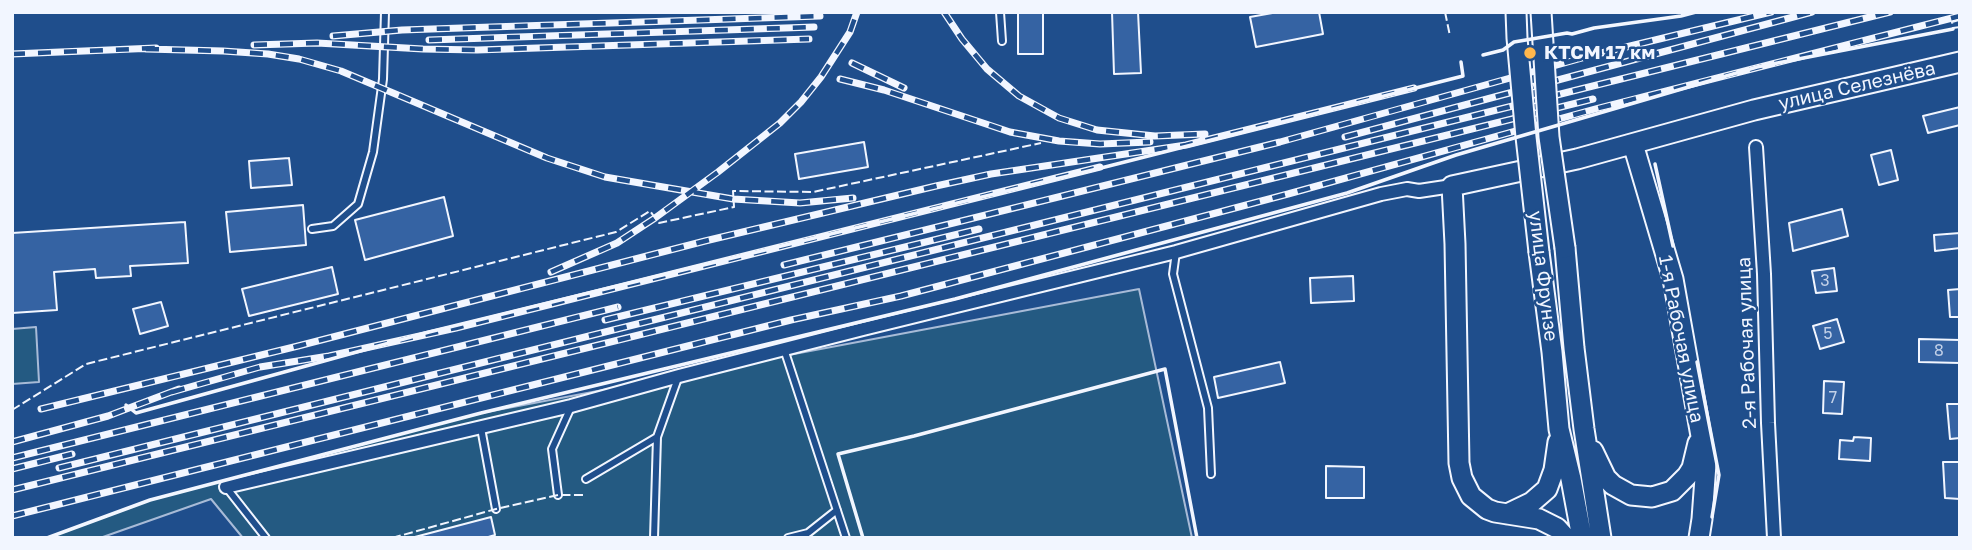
<!DOCTYPE html>
<meta charset="utf-8">
<style>
body{margin:0}
#map{position:relative;width:1972px;height:550px;overflow:hidden;background:#1f4e8c;font-family:"Golos Text",sans-serif}
canvas{display:block}
.frame{position:absolute;inset:0;border:14px solid #f2f6ff;pointer-events:none}
</style>
<div id="map">
<canvas width="1972" height="550"></canvas>
<div class="frame"></div>
</div>
<script>
const g = document.querySelector('canvas').getContext('2d');
g.lineJoin = 'round';
function fillPath(path, color) {
  g.fillStyle = color;
  g.fill(path, 'evenodd');
}
function shape(rows) {
  const path = new Path2D();
  for (const r of rows) {
    path.moveTo(r[0], r[1]);
    for (let i = 2; i < r.length; i += 2) path.lineTo(r[i], r[i + 1]);
  }
  return path;
}
function stroke(path, color, width, dash) {
  g.strokeStyle = color;
  g.lineWidth = width;
  g.lineCap = dash ? 'butt' : 'round';
  g.setLineDash(dash || []);
  g.stroke(path);
}
function drawText(font, color, halo, rows, align = 'center') {
  g.font = font + ' "Golos Text",sans-serif';
  g.lineWidth = 5;
  g.setLineDash([]);
  g.textBaseline = 'middle';
  g.strokeStyle = halo;
  g.fillStyle = color;
  for (const [text, x, y, turn = 0] of rows) {
    g.save();
    g.translate(x, y);
    g.rotate((+turn || 0) * Math.PI / 180);
    g.textAlign = isNaN(turn) ? turn : align;
    if (halo) g.strokeText(text, 0, 0);
    g.fillText(text, 0, 0);
    g.restore();
  }
}
const green = shape([
 [1139,289,1192,538,243,538,211,499,100,538,47,538,150,500,481,413,1139,289],
 [36,327,39,382,12,384,12,329,36,327]
]);
const building = shape([
 [1018,12,1043,12,1043,54,1018,54,1018,12],
 [1112,12,1138,12,1141,73,1114,74,1112,12],
 [1278,12,1319,12,1323,34,1256,47,1250,17,1278,12],
 [1960,107,1960,125,1928,133,1923,116,1960,107],
 [864,142,868,167,799,179,795,154,864,142],
 [1891,150,1898,180,1879,185,1871,155,1891,150],
 [289,158,292,185,251,188,249,161,289,158],
 [444,197,453,236,365,260,355,220,444,197],
 [303,205,306,245,230,252,226,212,303,205],
 [1842,209,1848,236,1793,251,1789,223,1842,209],
 [185,222,188,263,130,266,131,276,96,278,95,269,54,272,57,310,12,313,12,233,185,222],
 [1960,233,1960,248,1935,251,1934,235,1960,233],
 [332,267,338,294,249,316,242,289,332,267],
 [1834,268,1837,291,1816,293,1812,271,1834,268],
 [1353,276,1354,301,1311,303,1310,278,1353,276],
 [1960,289,1960,317,1950,317,1948,290,1960,289],
 [161,302,168,326,140,334,133,309,161,302],
 [1837,319,1844,342,1820,349,1813,326,1837,319],
 [1919,339,1960,340,1960,363,1919,362,1919,339],
 [1280,362,1285,383,1218,398,1214,377,1280,362],
 [1824,381,1844,382,1842,414,1823,413,1824,381],
 [1947,404,1960,404,1960,438,1950,439,1947,404],
 [1854,437,1871,438,1870,461,1839,459,1840,440,1853,441,1854,437],
 [1943,462,1960,462,1960,499,1945,498,1943,462],
 [1326,466,1364,467,1364,498,1326,498,1326,466],
 [491,517,495,535,485,538,411,538,491,517]
]);
const lane = shape([
 [1000,12,1002,41],
 [312,229,333,226,358,204,373,152,383,79,385,12],
 [1176,252,1173,274,1208,408,1211,474],
 [784,349,846,538],
 [481,428,496,509],
 [586,479,657,437],
 [226,487,266,538],
 [558,495,552,449,571,407],
 [654,538,657,437,678,378],
 [788,538,808,533,837,510]
]);
const street = shape([
 [1756,147,1764,274,1768,423,1774,538],
 [226,487,571,406,679,376,863,329,1176,252,1381,194,1407,189,1419,191,1452,186]
]);
const secondary = shape([
 [1633,144,1673,279,1706,464,1702,519,1699,538],
 [1565,248,1574,348,1584,429,1601,538],
 [1539,252,1552,352,1559,429,1571,479,1582,538],
 [1593,451,1606,478,1613,485,1631,495,1652,497,1672,491,1687,476,1692,468,1698,443],
 [1507,514,1532,502,1547,489,1554,470,1558,442],
 [1566,538,1557,528,1539,519,1495,512,1487,509,1471,496,1462,478,1459,463,1455,244,1452,186,1577,159,1754,110,1960,62]
]);
const rail = shape([
 [944,12,962,39,987,69,1019,96,1059,118,1097,130,1155,136,1205,134],
 [333,36,402,30,820,16],
 [429,40,814,27],
 [254,45,317,43,423,49,477,50,809,39],
 [146,49,223,51,268,54,299,59,341,71,547,158,605,177,733,199,800,203,853,198],
 [12,54,156,48],
 [852,63,904,88],
 [840,79,884,90,1010,132,1059,141,1100,144,1150,142],
 [1345,137,1812,12],
 [784,265,1280,142,1593,55,1771,12],
 [551,272,617,243,655,218,718,172,780,123,801,102,821,77,850,32,857,12],
 [605,320,979,229],
 [172,392,260,367,329,356,456,328,1100,167],
 [41,409,298,346,705,241,936,186,991,174,1186,145,1414,88],
 [12,442,108,416,179,389],
 [12,458,618,307],
 [59,468,1890,12],
 [12,469,72,454],
 [12,490,1593,99],
 [12,516,791,320,901,296,1288,194,1595,109,1960,16]
]);
const secondaryBridge = shape([
 [1516,12,1517,38,1526,137,1539,252],
 [1541,12,1549,137,1565,248]
]);
const fence = shape([
 [1445,12,1450,36],
 [1959,20,1952,22,1953,28,1960,27],
 [12,410,86,364,616,232,650,211,659,223,734,207,733,191,813,192,1041,143],
 [392,538,496,509,558,495,585,495]
]);
const wall = shape([
 [1700,12,1708,12],
 [1483,55,1503,50,1514,42,1567,33,1572,34,1594,28,1681,16,1696,12],
 [1655,164,1673,246],
 [1697,362,1719,475,1712,517],
 [126,405,136,413,429,332,1105,167,1463,76,1461,62],
 [47,538,150,500,481,413,955,299,1347,193,1456,155,1757,67,1953,29],
 [863,538,838,454,914,436,1165,369,1197,538]
]);
const markers = [
 [1530,53,7,"#ffb74d"]
];
const numberNames = [
 ["3",1825,281],
 ["5",1828,334],
 ["8",1939,351],
 ["7",1833,398]
];
const poiNames = [
 ["КТСМ 17 км",1544,53]
];
const streetNames = [
 ["улица Селезнёва",1857,86,-13],
 ["улица Фрунзе",1543,276,83],
 ["1-я Рабочая улица",1681,339,79],
 ["2-я Рабочая улица",1747,343,-92]
];
fillPath(green, '#245a82');
stroke(green, '#a8bbd7', 2);
fillPath(building, '#3563a3');
stroke(building, '#f2f6ff', 2);
stroke(lane, '#f2f6ff', 10);
stroke(street, '#f2f6ff', 16);
stroke(secondary, '#f2f6ff', 23);
stroke(lane, '#1f4e8c', 6);
stroke(street, '#1f4e8c', 12);
stroke(secondary, '#1f4e8c', 19);
stroke(rail, '#f2f6ff', 7);
stroke(rail, '#1f4e8c', 4.5, [13]);
stroke(secondaryBridge, '#f2f6ff', 23, []);
stroke(secondaryBridge, '#1f4e8c', 19);
stroke(fence, '#f2f6ff', 2, [9, 3.5]);
stroke(wall, '#f2f6ff', 3.5);
for (const [x, y, r, color] of markers) {
  const dot = new Path2D();
  dot.arc(x, y, r, 0, 2 * Math.PI);
  g.fillStyle = color;
  g.fill(dot);
  stroke(dot, '#1f4e8c', 2.5);
}
drawText('16px', '#c3d1e8', null, numberNames);
drawText('bold 19px', '#f2f6ff', '#1f4e8c', poiNames, 'left');
drawText('19px', '#f2f6ff', '#1f4e8c', streetNames);
</script>
